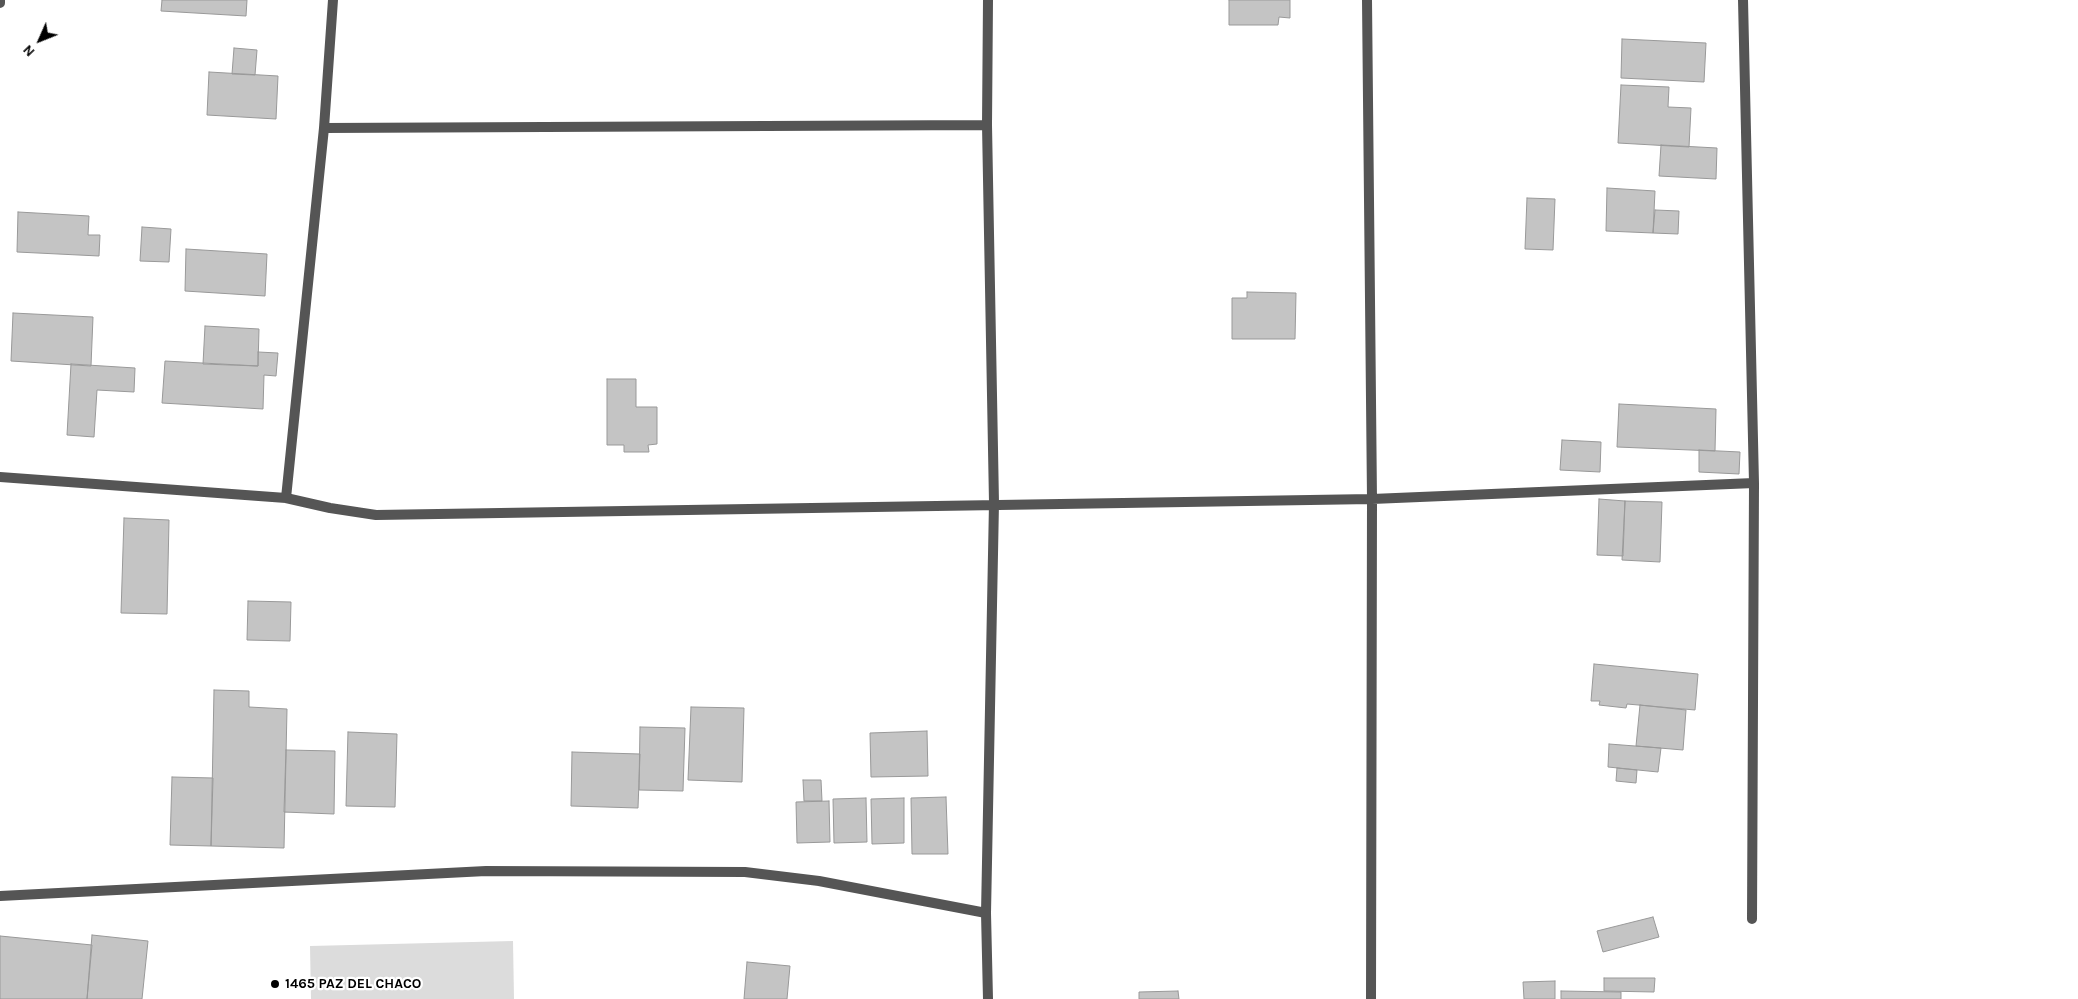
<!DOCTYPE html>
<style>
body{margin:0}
#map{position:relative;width:2078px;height:999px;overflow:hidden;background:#fff;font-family:Karla,sans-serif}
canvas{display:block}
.north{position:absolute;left:15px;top:15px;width:50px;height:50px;-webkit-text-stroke:4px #fff;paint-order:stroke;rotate:226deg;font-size:14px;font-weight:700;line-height:20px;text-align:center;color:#000}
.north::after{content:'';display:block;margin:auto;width:18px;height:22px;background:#000;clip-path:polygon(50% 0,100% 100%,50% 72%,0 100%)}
</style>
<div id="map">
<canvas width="2078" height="999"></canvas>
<div class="north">N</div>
</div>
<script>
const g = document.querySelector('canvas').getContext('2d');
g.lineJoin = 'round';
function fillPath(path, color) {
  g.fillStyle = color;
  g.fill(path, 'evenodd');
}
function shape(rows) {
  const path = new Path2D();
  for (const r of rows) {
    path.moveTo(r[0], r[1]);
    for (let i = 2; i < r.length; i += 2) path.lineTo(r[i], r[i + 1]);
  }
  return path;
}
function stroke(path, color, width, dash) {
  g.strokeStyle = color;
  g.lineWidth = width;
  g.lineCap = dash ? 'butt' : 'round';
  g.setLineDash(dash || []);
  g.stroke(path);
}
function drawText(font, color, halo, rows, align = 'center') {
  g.font = font + ' Karla,sans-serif';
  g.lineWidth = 4.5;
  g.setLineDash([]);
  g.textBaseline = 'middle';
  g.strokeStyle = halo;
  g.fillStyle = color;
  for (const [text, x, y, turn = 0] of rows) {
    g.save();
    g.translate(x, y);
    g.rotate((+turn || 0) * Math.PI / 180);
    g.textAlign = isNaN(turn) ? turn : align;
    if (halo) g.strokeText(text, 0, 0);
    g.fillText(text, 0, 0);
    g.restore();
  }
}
const green = shape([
 [513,941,514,999,311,999,310,946]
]);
const building = shape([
 [162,0,247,0,246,16,161,11,162,0],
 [1229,0,1290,0,1290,18,1279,17,1278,25,1229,25,1229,0],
 [1622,39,1706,43,1704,82,1621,78,1622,39],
 [234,48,257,50,255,75,232,74,234,48],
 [209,72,278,76,276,119,207,115,209,72],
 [1621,85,1669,87,1668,107,1691,108,1689,147,1618,143,1621,85],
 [1661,145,1717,148,1716,179,1659,176,1661,145],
 [1607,188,1655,191,1653,233,1606,231,1607,188],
 [1527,198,1555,199,1553,250,1525,249,1527,198],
 [1655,210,1679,211,1678,234,1653,233,1655,210],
 [18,212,89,216,88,235,100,235,99,256,17,252,18,212],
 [142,227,171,229,169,262,140,261,142,227],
 [186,249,267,254,265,296,185,291,186,249],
 [1247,292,1296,293,1295,339,1232,339,1232,298,1247,298,1247,292],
 [13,313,93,317,91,366,11,361,13,313],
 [205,326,259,329,258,366,203,364,205,326],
 [258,352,278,353,276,376,264,375,263,409,162,403,165,361,258,366,258,352],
 [71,364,135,368,134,392,97,390,94,437,67,435,71,364],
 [607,379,636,379,636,407,657,407,657,444,648,445,649,452,624,452,624,445,607,445,607,379],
 [1619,404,1716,409,1715,451,1617,447,1619,404],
 [1562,440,1601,442,1600,472,1560,470,1562,440],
 [1699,450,1740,452,1739,474,1699,472,1699,450],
 [1599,499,1625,501,1623,556,1597,555,1599,499],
 [1625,501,1662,502,1660,562,1622,560,1625,501],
 [124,518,169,520,167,614,121,613,124,518],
 [248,601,291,602,290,641,247,640,248,601],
 [1594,664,1698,674,1695,710,1627,704,1626,708,1599,705,1600,701,1591,701,1594,664],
 [214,690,249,691,249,707,287,709,284,848,211,846,214,690],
 [1640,705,1686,710,1683,750,1636,746,1640,705],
 [691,707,744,708,742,782,688,780,691,707],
 [640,727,685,728,683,791,639,790,640,727],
 [927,731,928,776,871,777,870,733,927,731],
 [348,732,397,734,395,807,346,806,348,732],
 [1609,744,1661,748,1658,772,1608,767,1609,744],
 [286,750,335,751,334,814,284,812,286,750],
 [572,752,640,754,638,808,571,806,572,752],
 [1617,768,1637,770,1636,783,1616,781,1617,768],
 [172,777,213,778,211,846,170,845,172,777],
 [803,780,821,780,822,801,804,801,803,780],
 [946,797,948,854,912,854,911,798,946,797],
 [866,798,867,842,834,843,833,799,866,798],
 [904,798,904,843,872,844,871,799,904,798],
 [829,801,830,842,797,843,796,802,829,801],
 [1653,917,1659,937,1603,952,1597,931,1653,917],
 [92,935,148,941,142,999,87,999,92,935],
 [0,936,92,945,87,999,0,999,0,936],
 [747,962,790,966,787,999,744,999,747,962],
 [1604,978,1655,978,1654,992,1604,991,1604,978],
 [1555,981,1555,999,1524,999,1523,982,1555,981],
 [1178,991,1179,999,1139,999,1139,992,1178,991],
 [1561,991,1621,992,1621,999,1561,999,1561,991]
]);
const street = shape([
 [988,0,987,125,994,503,986,913,988,999],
 [1367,0,1372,499,1371,999],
 [1743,0,1754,483,1752,919],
 [0,3,0,0],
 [324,128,987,125],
 [0,477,286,498,330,508,376,515,1372,499,1754,483],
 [286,498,324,128,333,0],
 [0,896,486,871,745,872,819,881,986,913]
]);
const markers = [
 [275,984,5,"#000"]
];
const poiNames = [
 ["1465 PAZ DEL CHACO",285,984]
];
fillPath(green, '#dcdcdc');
fillPath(building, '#c4c4c4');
stroke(building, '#999', 1);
stroke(street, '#555', 10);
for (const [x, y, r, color] of markers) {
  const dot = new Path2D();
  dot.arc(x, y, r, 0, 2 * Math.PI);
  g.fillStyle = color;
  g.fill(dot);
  stroke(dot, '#fff', 2);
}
drawText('bold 14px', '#000', '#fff', poiNames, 'left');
</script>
